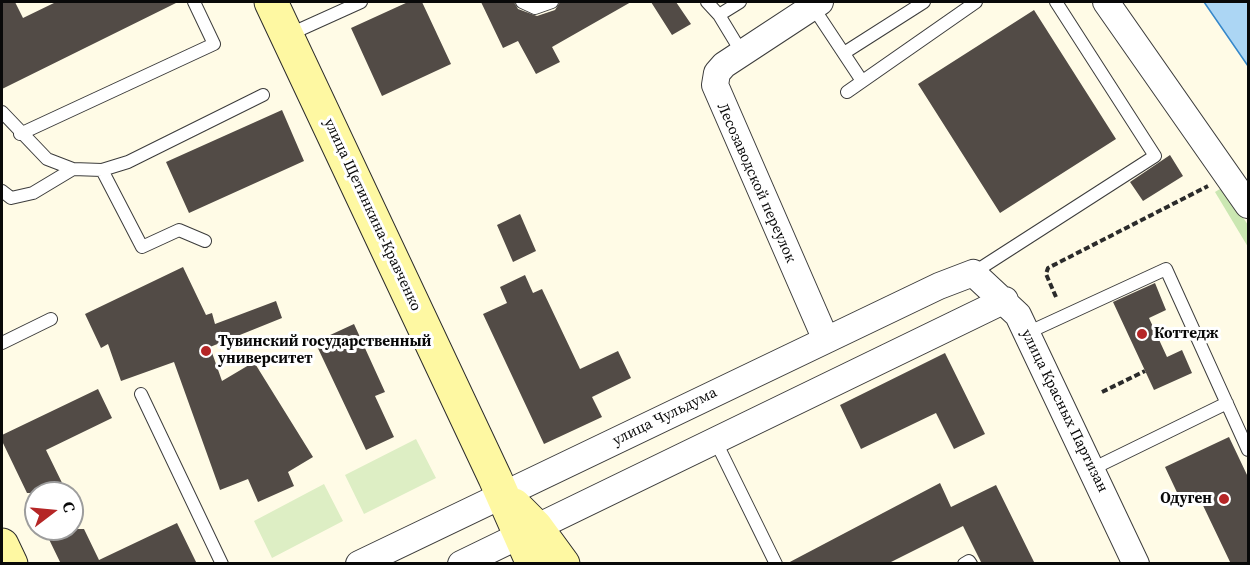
<!DOCTYPE html>
<meta charset="utf-8">
<style>
body{margin:0}
#map{position:relative;width:1250px;height:565px;overflow:hidden;background:#fffbe6;font-family:"Source Serif 4",serif}
canvas{display:block}
.frame{position:absolute;inset:0;border:3px solid #090909;pointer-events:none}
.north{position:absolute;left:24px;top:481px;width:60px;height:60px;box-sizing:border-box;background:#fff;border:2px solid #9d9d9d;border-radius:50%;rotate:74deg;font-size:16px;font-weight:700;line-height:24px;text-align:center;color:#090909}
.north::after{content:'';display:block;margin:auto;width:21px;height:27px;background:#b52626;clip-path:polygon(50% 0,100% 100%,50% 72%,0 100%)}
</style>
<div id="map">
<canvas width="1250" height="565"></canvas>
<div class="frame"></div>
<div class="north">С</div>
</div>
<script>
const g = document.querySelector('canvas').getContext('2d');
g.lineJoin = 'round';
function fillPath(path, color) {
  g.fillStyle = color;
  g.fill(path, 'evenodd');
}
function shape(rows) {
  const path = new Path2D();
  for (const r of rows) {
    path.moveTo(r[0], r[1]);
    for (let i = 2; i < r.length; i += 2) path.lineTo(r[i], r[i + 1]);
  }
  return path;
}
function stroke(path, color, width, dash) {
  g.strokeStyle = color;
  g.lineWidth = width;
  g.lineCap = dash ? 'butt' : 'round';
  g.setLineDash(dash || []);
  g.stroke(path);
}
function drawText(font, color, halo, rows, align = 'center') {
  g.font = font + ' "Source Serif 4",serif';
  g.lineWidth = 6;
  g.setLineDash([]);
  g.textBaseline = 'middle';
  g.strokeStyle = halo;
  g.fillStyle = color;
  for (const [text, x, y, turn = 0] of rows) {
    g.save();
    g.translate(x, y);
    g.rotate((+turn || 0) * Math.PI / 180);
    g.textAlign = isNaN(turn) ? turn : align;
    if (halo) g.strokeText(text, 0, 0);
    g.fillText(text, 0, 0);
    g.restore();
  }
}
const green = shape([
 [1223,187,1248,225,1248,247,1215,192]
]);
const pitch = shape([
 [416,439,436,478,364,514,345,475],
 [324,484,343,521,272,558,254,521]
]);
const water = shape([
 [1204,2,1248,2,1248,66,1204,2]
]);
const building = shape([
 [2,2,15,2,23,18,56,2,178,2,2,89],
 [408,2,422,2,451,64,382,96,351,28],
 [481,2,514,2,518,9,537,16,555,10,560,2,631,2,552,47,560,62,536,74,518,41,503,48],
 [651,2,676,2,691,24,672,35],
 [1034,10,1116,139,1000,213,918,84],
 [282,110,304,161,189,213,166,162],
 [1170,155,1183,176,1143,201,1130,182],
 [520,214,536,251,513,262,497,225],
 [183,267,206,315,212,313,215,324,276,301,282,318,210,347,222,381,254,362,313,457,288,472,294,486,258,502,248,479,220,490,174,362,121,381,108,344,101,348,85,314],
 [525,275,533,293,542,289,580,369,618,351,631,378,592,397,602,417,544,444,483,314,507,303,500,287],
 [1155,283,1166,310,1149,318,1167,357,1182,350,1192,373,1154,390,1113,302],
 [354,324,385,392,375,396,394,437,366,450,315,342],
 [945,353,985,434,954,449,936,413,861,449,840,405],
 [98,389,112,418,46,450,67,493,27,493,2,441,2,435],
 [1229,437,1248,477,1248,564,1231,564,1198,495,1182,503,1165,467],
 [940,483,951,507,996,485,1035,564,982,564,963,526,887,564,786,564],
 [177,523,197,564,61,564,44,529,84,529,99,560]
]);
const path = shape([
 [1056,297,1046,274,1048,268,1208,186],
 [1102,392,1145,371]
]);
const lane = shape([
 [522,2,535,8,552,2],
 [707,2,719,15],
 [740,2,719,15,742,53],
 [813,7,862,81],
 [288,35,361,2],
 [844,53,924,2],
 [847,92,976,2],
 [2,112,47,159,73,169,102,170,128,162,263,95],
 [20,134,214,44,194,2],
 [102,170,142,247,179,230,205,241],
 [2,191,11,198,33,193,73,169],
 [973,273,1155,156,1056,2],
 [1027,333,1166,269,1248,450],
 [2,343,51,319],
 [141,394,222,564],
 [715,440,776,564],
 [1092,469,1227,403],
 [964,564,969,561,971,564]
]);
const street = shape([
 [820,2,724,65,717,73,715,85,826,340],
 [1106,2,1248,205],
 [359,564,939,286,973,273,1018,315,1136,564],
 [461,564,1005,300]
]);
const secondary = shape([
 [271,2,495,478,533,564],
 [514,505,536,527,563,564],
 [2,545,11,564]
]);
const markers = [
 [1142,334,6,"#b52626"],
 [206,351,6,"#b52626"],
 [1224,499,6,"#b52626"]
];
const streetNames = [
 ["Лесозаводской переулок",756,183,66],
 ["улица Щетинкина-Кравченко",372,215,65],
 ["улица Красных Партизан",1064,411,64],
 ["улица Чульдума",665,417,-26]
];
const poiNames = [
 ["Коттедж",1154,334],
 ["Тувинский государственный",218,342],
 ["университет",218,359],
 ["Одуген",1212,499,"right"]
];
fillPath(green, '#cbe7b2');
fillPath(pitch, '#ddeec4');
fillPath(water, '#acd6f4');
stroke(water, '#3587ca', 1.5);
fillPath(building, '#524b46');
stroke(lane, '#3c3c3c', 14);
stroke(street, '#3c3c3c', 28);
stroke(secondary, '#2b2b2b', 35);
stroke(path, '#2b2b2b', 4, [6, 3]);
stroke(lane, '#fff', 12);
stroke(street, '#fff', 26);
stroke(secondary, '#fef8a2', 33);
for (const [x, y, r, color] of markers) {
  const dot = new Path2D();
  dot.arc(x, y, r, 0, 2 * Math.PI);
  g.fillStyle = color;
  g.fill(dot);
  stroke(dot, '#fff', 2);
}
drawText('15px', '#090909', '#fff', streetNames);
drawText('bold 15px', '#090909', '#fff', poiNames, 'left');
</script>
